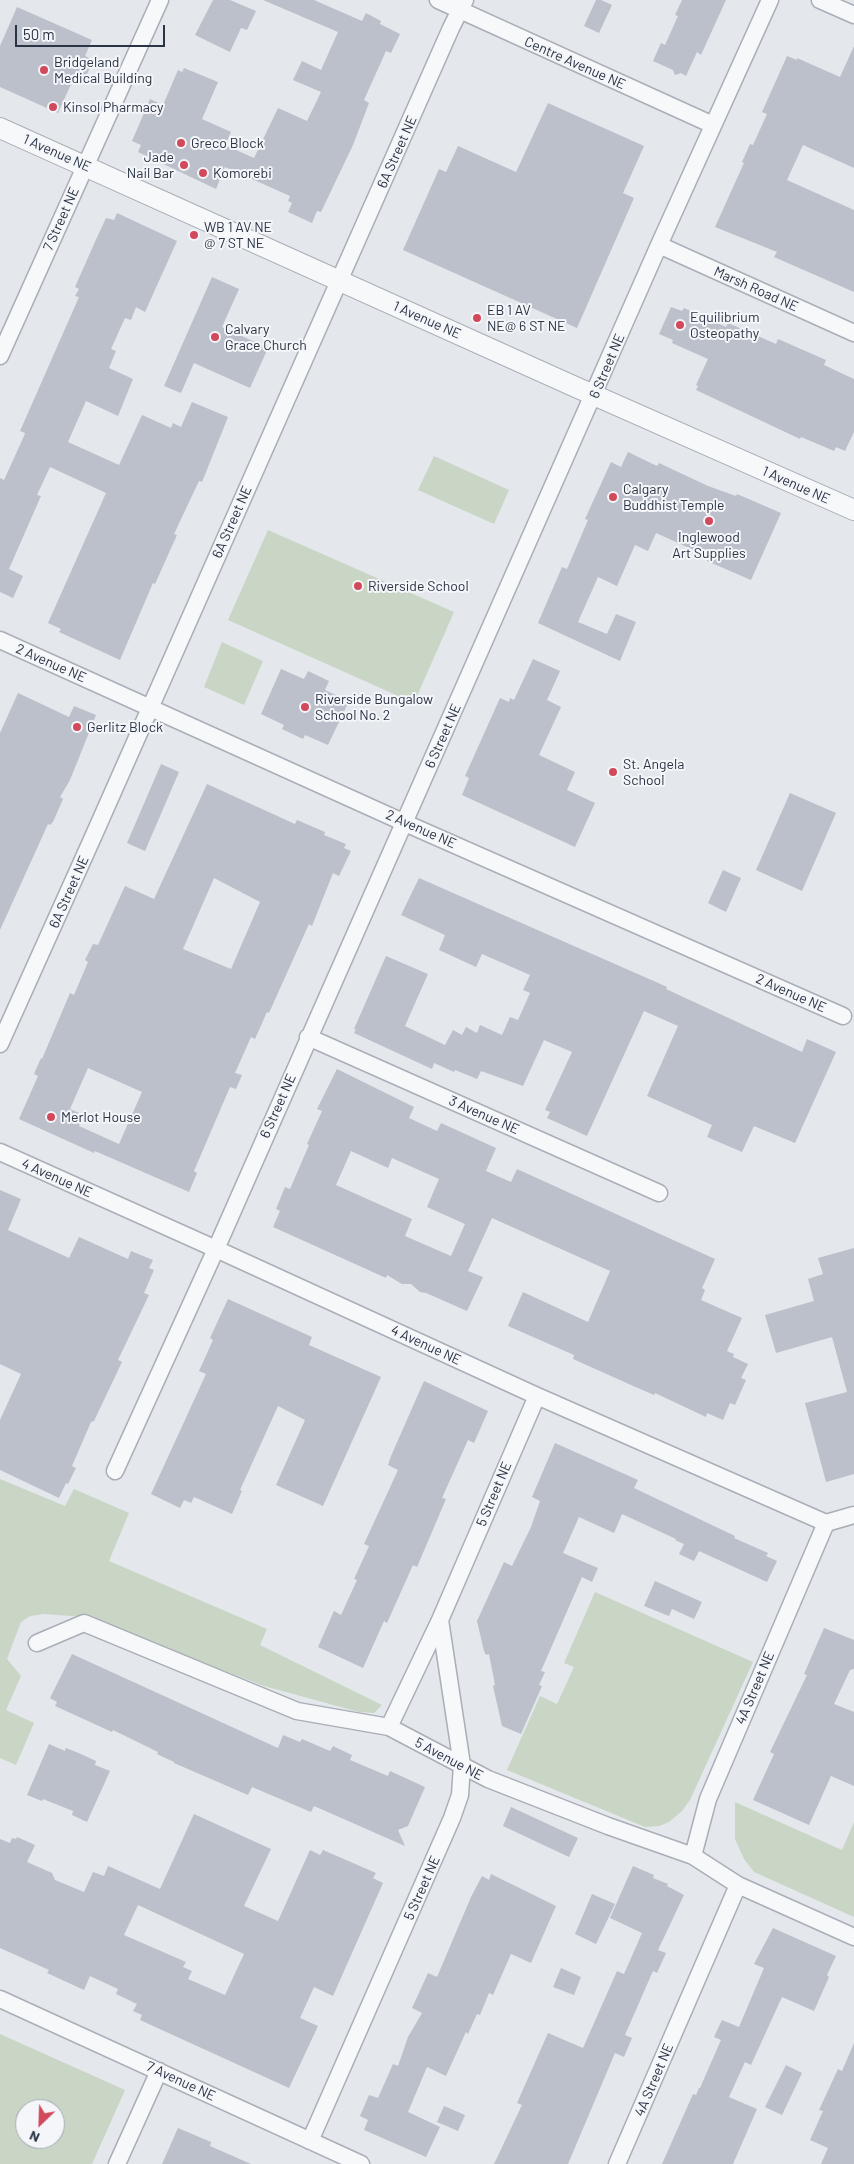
<!DOCTYPE html>
<style>
body{margin:0}
#map{position:relative;width:854px;height:2164px;overflow:hidden;background:#e4e7ec;font-family:Barlow,sans-serif}
canvas{display:block}
.north{position:absolute;left:15px;top:2099px;width:50px;height:50px;box-sizing:border-box;background:#f4f6f9;border:1px solid #a4a8b1;border-radius:50%;rotate:204deg;font-size:14px;font-weight:700;line-height:20px;text-align:center;color:#2b3445}
.north::after{content:'';display:block;margin:auto;width:18px;height:22px;background:#d1495b;clip-path:polygon(50% 0,100% 100%,50% 72%,0 100%)}
.scale{position:absolute;left:15px;top:25px;width:150px;height:22px;box-sizing:border-box;border:2px solid #2b3445;border-top:0;padding-left:6px;font-size:15px;line-height:18px;white-space:nowrap;color:#2b3445;-webkit-text-stroke:4px #f4f6f9;paint-order:stroke}
</style>
<div id="map">
<canvas width="854" height="2164"></canvas>
<div class="north">N</div>
<div class="scale">50 m</div>
</div>
<script>
const g = document.querySelector('canvas').getContext('2d');
g.lineJoin = 'round';
function fillPath(path, color) {
  g.fillStyle = color;
  g.fill(path, 'evenodd');
}
function shape(rows) {
  const path = new Path2D();
  for (const r of rows) {
    path.moveTo(r[0], r[1]);
    for (let i = 2; i < r.length; i += 2) path.lineTo(r[i], r[i + 1]);
  }
  return path;
}
function stroke(path, color, width, dash) {
  g.strokeStyle = color;
  g.lineWidth = width;
  g.lineCap = dash ? 'butt' : 'round';
  g.setLineDash(dash || []);
  g.stroke(path);
}
function drawText(font, color, halo, rows, align = 'center') {
  g.font = font + ' Barlow,sans-serif';
  g.lineWidth = 4;
  g.setLineDash([]);
  g.textBaseline = 'middle';
  g.strokeStyle = halo;
  g.fillStyle = color;
  for (const [text, x, y, turn = 0] of rows) {
    g.save();
    g.translate(x, y);
    g.rotate((+turn || 0) * Math.PI / 180);
    g.textAlign = isNaN(turn) ? turn : align;
    if (halo) g.strokeText(text, 0, 0);
    g.fillText(text, 0, 0);
    g.restore();
  }
}
const green = shape([
 [434,456,509,490,494,524,418,490],
 [268,530,454,612,414,703,228,620],
 [222,642,263,661,244,705,204,687],
 [0,1479,65,1506,74,1489,129,1513,109,1561,267,1629,260,1645,382,1705,374,1713,359,1712,264,1686,85,1617,44,1614,30,1616,21,1622,7,1659,21,1676,6,1710,34,1723,16,1765,0,1758],
 [595,1592,753,1662,690,1800,682,1811,669,1822,659,1826,645,1827,507,1770,540,1696,557,1704,574,1667,564,1663],
 [735,1802,842,1850,854,1822,854,1917,754,1872,744,1859,735,1839],
 [0,2034,125,2090,92,2164,0,2164],
 [25,2109,55,2109,55,2139,25,2139]
]);
const building = shape([
 [213,0,230,0,256,11,247,30,241,28,230,52,195,35],
 [263,0,314,0,362,21,366,13,381,21,380,24,400,34,391,53,386,51,364,100,369,103,353,145,321,212,317,211,312,223,288,212,292,203,288,201,290,196,225,167,216,189,138,152,141,145,132,141,150,99,163,105,178,70,182,72,184,68,218,82,202,119,231,132,225,145,254,158,278,108,307,121,321,92,293,80,302,61,321,70,338,32],
 [596,0,601,0,612,5,599,33,584,26],
 [682,0,726,0,701,55,697,52,686,76,681,73,675,75,673,70,653,61,661,43,665,45,678,16,675,15],
 [17,7,92,40,85,56,93,60,83,84,73,80,58,113,0,87,0,46],
 [854,46,854,168,803,145,787,180,854,210,854,292,774,257,777,252,715,227,744,163,742,162,750,144,753,145,767,114,762,112,787,56,797,60,797,58,840,77],
 [548,103,644,146,623,193,634,198,577,328,403,250,439,169,446,172,458,146,516,172],
 [117,213,177,241,145,312,136,307,131,320,125,318,111,349,116,351,109,368,133,379,118,416,86,401,68,442,119,465,142,415,171,428,173,423,181,427,192,402,228,417,202,482,199,481,174,534,177,535,155,584,153,583,120,660,59,632,61,629,48,623,106,493,50,467,37,495,41,496,9,569,23,576,13,598,0,592,0,478,4,480,24,436,25,433,20,431,79,297,75,296,79,289,75,287,94,244,106,218,114,220],
 [212,277,239,289,222,327,268,348,250,388,194,363,181,393,164,386],
 [671,307,682,311,684,308,726,327,728,323,776,344,778,339,826,360,824,365,854,379,854,432,845,451,836,447,834,451,801,437,800,439,696,390,698,386,696,385,708,359,672,343,673,340,659,334],
 [628,452,657,466,659,463,708,486,736,496,737,494,781,513,751,580,707,561,709,557,656,533,648,551,635,545,617,586,598,577,578,622,607,634,616,614,636,622,620,661,538,623,562,567,567,569,588,520,585,519,611,462,621,467],
 [533,659,560,671,547,700,561,707,539,755,575,772,567,790,595,803,575,847,462,795,469,778,465,776,500,698,509,702,510,698,514,700],
 [281,669,304,679,308,671,329,681,325,690,349,701,328,745,305,735,303,739,282,729,284,725,261,714],
 [18,693,69,717,74,706,96,715,70,780,60,797,63,799,53,822,50,825,48,824,0,930,0,733],
 [161,764,179,772,145,851,127,843],
 [207,784,295,824,297,820,325,832,324,835,346,844,344,848,351,851,339,876,333,873,312,926,309,924,269,1013,267,1012,255,1039,251,1037,235,1073,242,1075,236,1089,230,1087,194,1171,197,1173,189,1192,95,1151,94,1153,19,1119,38,1076,34,1074,41,1058,42,1059,70,993,74,995,88,962,85,960,93,944,98,945,125,886,154,899],
 [214,878,260,902,231,969,183,949],
 [88,1068,142,1092,119,1144,79,1126,84,1115,70,1109],
 [790,793,836,813,802,891,756,870],
 [723,870,741,878,726,912,708,903],
 [419,878,656,982,667,987,666,989,802,1052,807,1039,836,1052,795,1143,754,1126,742,1152,707,1137,712,1125,647,1096,678,1026,644,1011,587,1136,547,1118,550,1112,545,1110,572,1052,544,1040,523,1086,481,1071,477,1079,455,1070,454,1072,434,1063,432,1069,354,1033,356,1029,354,1029,386,956,428,974,405,1026,445,1045,453,1030,462,1035,466,1027,477,1033,480,1025,502,1035,510,1017,518,1020,530,993,523,990,530,975,482,954,476,967,439,950,445,935,401,915],
 [337,1069,414,1107,409,1118,437,1131,441,1123,496,1148,486,1171,511,1182,517,1169,715,1259,702,1288,705,1290,701,1300,742,1318,727,1351,734,1354,733,1357,748,1364,741,1378,746,1380,735,1405,730,1403,723,1420,707,1413,706,1417,655,1393,654,1395,631,1385,573,1359,574,1355,508,1326,523,1292,588,1322,610,1271,492,1218,468,1271,483,1277,467,1311,426,1293,420,1292,411,1284,402,1284,387,1275,386,1278,273,1227,280,1211,276,1209,285,1187,290,1189,309,1145,307,1144,322,1111,317,1109],
 [351,1151,388,1168,392,1158,439,1179,427,1207,465,1224,451,1256,405,1236,412,1219,336,1185],
 [0,1190,21,1199,8,1230,69,1258,79,1237,128,1259,131,1251,153,1260,149,1268,154,1270,144,1293,149,1295,118,1360,122,1362,94,1421,91,1422,72,1466,76,1468,68,1484,66,1483,59,1498,0,1470,0,1420,21,1374,0,1364],
 [854,1248,854,1474,826,1482,805,1403,847,1392,832,1337,776,1353,765,1315,814,1301,808,1279,823,1274,818,1258],
 [228,1299,312,1337,309,1345,381,1377,323,1506,276,1485,305,1420,278,1406,240,1490,242,1491,232,1514,194,1497,191,1503,184,1500,180,1508,151,1494,206,1374,199,1371,213,1340,210,1338],
 [424,1381,488,1411,474,1443,468,1440,442,1498,446,1499,417,1567,413,1565,387,1623,384,1621,363,1668,318,1647,334,1611,341,1615,357,1580,354,1579,369,1546,364,1544,398,1470,388,1465,391,1456],
 [555,1443,638,1480,634,1488,735,1536,734,1538,768,1553,766,1556,777,1561,767,1582,699,1551,694,1561,679,1554,684,1544,675,1540,676,1539,622,1514,614,1533,579,1517,563,1553,598,1568,592,1582,582,1577,541,1671,545,1672,539,1685,542,1686,521,1734,502,1726,493,1686,495,1685,489,1654,486,1655,484,1651,477,1621,504,1562,512,1566,531,1527,540,1501,532,1497],
 [655,1581,702,1602,694,1619,672,1609,669,1616,644,1606],
 [824,1628,854,1640,854,1669,850,1670,834,1704,854,1712,854,1786,831,1776,809,1825,753,1800,774,1754,770,1752,807,1675,804,1674],
 [72,1654,278,1748,283,1735,300,1742,302,1739,330,1751,333,1746,352,1755,350,1760,388,1776,390,1771,425,1787,408,1826,398,1830,405,1846,314,1806,311,1812,252,1787,248,1795,174,1763,174,1762,157,1754,158,1752,113,1730,112,1732,55,1706,57,1702,50,1698],
 [49,1744,65,1751,66,1748,81,1754,96,1761,95,1765,110,1771,87,1822,72,1815,73,1811,43,1799,42,1801,27,1795],
 [511,1807,578,1838,569,1857,503,1826],
 [194,1814,271,1849,244,1906,278,1921,310,1850,320,1855,323,1850,376,1873,373,1878,383,1883,333,1996,314,1987,300,2018,318,2026,289,2088,140,2020,142,2015,133,2011,137,2004,116,1994,118,1989,90,1976,84,1990,47,1973,49,1970,0,1948,0,1839,10,1843,12,1838,16,1839,17,1837,35,1845,27,1862,52,1873,55,1880,84,1892,93,1872,104,1876,108,1866,160,1889],
 [138,1905,244,1954,225,1995,188,1979,192,1971,183,1967,186,1962,124,1935],
 [633,1866,654,1875,653,1878,668,1884,667,1886,684,1895,658,1950,666,1953,657,1973,653,1971,625,2035,632,2038,624,2057,615,2053,568,2164,494,2164,522,2105,517,2103,548,2033,583,2048,617,1971,624,1974,642,1933,610,1918],
 [491,1874,556,1906,531,1963,511,1954,493,1995,489,1993,480,2015,477,2014,468,2034,466,2032,446,2076,427,2067,408,2112,440,2127,426,2157,364,2130,368,2120,360,2116,369,2095,378,2098,393,2064,398,2066,408,2037,422,2013,412,2008,428,1973,437,1977,471,1897,482,1876,489,1880],
 [592,1894,615,1904,596,1944,575,1934],
 [773,1928,836,1956,827,1975,829,1977,814,2011,782,1997,751,2065,745,2062,729,2097,757,2109,733,2164,662,2164,693,2094,696,2095,699,2088,700,2088,717,2049,721,2040,714,2037,722,2020,739,2027,764,1968,754,1964],
 [561,1968,581,1977,574,1995,553,1987],
 [854,2043,854,2164,821,2164,828,2148,810,2140,823,2111,819,2110,838,2069,842,2071],
 [786,2065,802,2073,782,2115,765,2107],
 [444,2106,465,2115,458,2131,437,2122],
 [178,2128,211,2142,210,2146,251,2164,162,2164]
]);
const minor = shape([
 [438,0,713,125],
 [820,0,854,15],
 [659,245,854,333],
 [0,356,160,0],
 [0,640,405,823,843,1016],
 [308,1037,659,1193],
 [0,1044,93,837,451,28,465,0],
 [0,1152,216,1249,537,1396,826,1523,854,1515],
 [115,1471,216,1249,659,245,770,0],
 [37,1643,84,1623,297,1711,389,1727,488,1779,608,1826,693,1856,738,1885,854,1937],
 [389,1727,440,1620],
 [693,1856,708,1799,826,1523],
 [0,1999,361,2164],
 [310,2141,452,1818,460,1795,462,1765,440,1620,537,1396],
 [117,2164,159,2071],
 [617,2164,738,1885]
]);
const tertiary = shape([
 [0,128,571,385,854,510]
]);
const markers = [
 [44,70,5,"#d1495b"],
 [53,107,5,"#d1495b"],
 [181,143,5,"#d1495b"],
 [184,165,5,"#d1495b"],
 [203,173,5,"#d1495b"],
 [194,235,5,"#d1495b"],
 [477,318,5,"#d1495b"],
 [680,325,5,"#d1495b"],
 [215,337,5,"#d1495b"],
 [613,497,5,"#d1495b"],
 [709,521,5,"#d1495b"],
 [358,586,5,"#d1495b"],
 [305,707,5,"#d1495b"],
 [77,727,5,"#d1495b"],
 [613,772,5,"#d1495b"],
 [51,1117,5,"#d1495b"]
];
const poiNames = [
 ["Bridgeland",54,62],
 ["Medical Building",54,78],
 ["Kinsol Pharmacy",63,107],
 ["Greco Block",191,143],
 ["Jade",174,157,"right"],
 ["Nail Bar",174,173,"right"],
 ["Komorebi",213,173],
 ["WB 1 AV NE",204,227],
 ["@ 7 ST NE",204,243],
 ["EB 1 AV",487,310],
 ["NE@ 6 ST NE",487,326],
 ["Equilibrium",690,317],
 ["Osteopathy",690,333],
 ["Calvary",225,329],
 ["Grace Church",225,345],
 ["Calgary",623,489],
 ["Buddhist Temple",623,505],
 ["Inglewood",709,537,"center"],
 ["Art Supplies",709,553,"center"],
 ["Riverside School",368,586],
 ["Riverside Bungalow",315,699],
 ["School No. 2",315,715],
 ["Gerlitz Block",87,727],
 ["St. Angela",623,764],
 ["School",623,780],
 ["Merlot House",61,1117]
];
const streetNames = [
 ["Centre Avenue NE",575,63,24],
 ["6A Street NE",397,152,-66],
 ["1 Avenue NE",57,153,24],
 ["7 Street NE",61,219,-66],
 ["Marsh Road NE",756,289,24],
 ["1 Avenue NE",427,320,24],
 ["6 Street NE",607,366,-67],
 ["1 Avenue NE",796,485,24],
 ["6A Street NE",232,522,-66],
 ["2 Avenue NE",51,663,24],
 ["6 Street NE",443,736,-66],
 ["2 Avenue NE",421,829,24],
 ["6A Street NE",69,892,-66],
 ["2 Avenue NE",791,993,24],
 ["6 Street NE",278,1106,-66],
 ["3 Avenue NE",484,1115,24],
 ["4 Avenue NE",57,1178,24],
 ["4 Avenue NE",426,1345,25],
 ["5 Street NE",494,1494,-67],
 ["4A Street NE",755,1688,-67],
 ["5 Avenue NE",449,1759,28],
 ["5 Street NE",422,1888,-66],
 ["4A Street NE",654,2080,-67],
 ["7 Avenue NE",181,2081,25]
];
fillPath(green, '#c9d6c5');
fillPath(building, '#bbc0ca');
stroke(minor, '#a9aeb7', 19);
stroke(tertiary, '#a9aeb7', 22);
stroke(minor, '#f7f8fa', 16);
stroke(tertiary, '#f7f8fa', 20);
for (const [x, y, r, color] of markers) {
  const dot = new Path2D();
  dot.arc(x, y, r, 0, 2 * Math.PI);
  g.fillStyle = color;
  g.fill(dot);
  stroke(dot, '#f4f6f9', 2);
}
drawText('14px', '#2b3445', '#f4f6f9', poiNames, 'left');
drawText('14px', '#2b3445', '#f4f6f9', streetNames);
</script>
